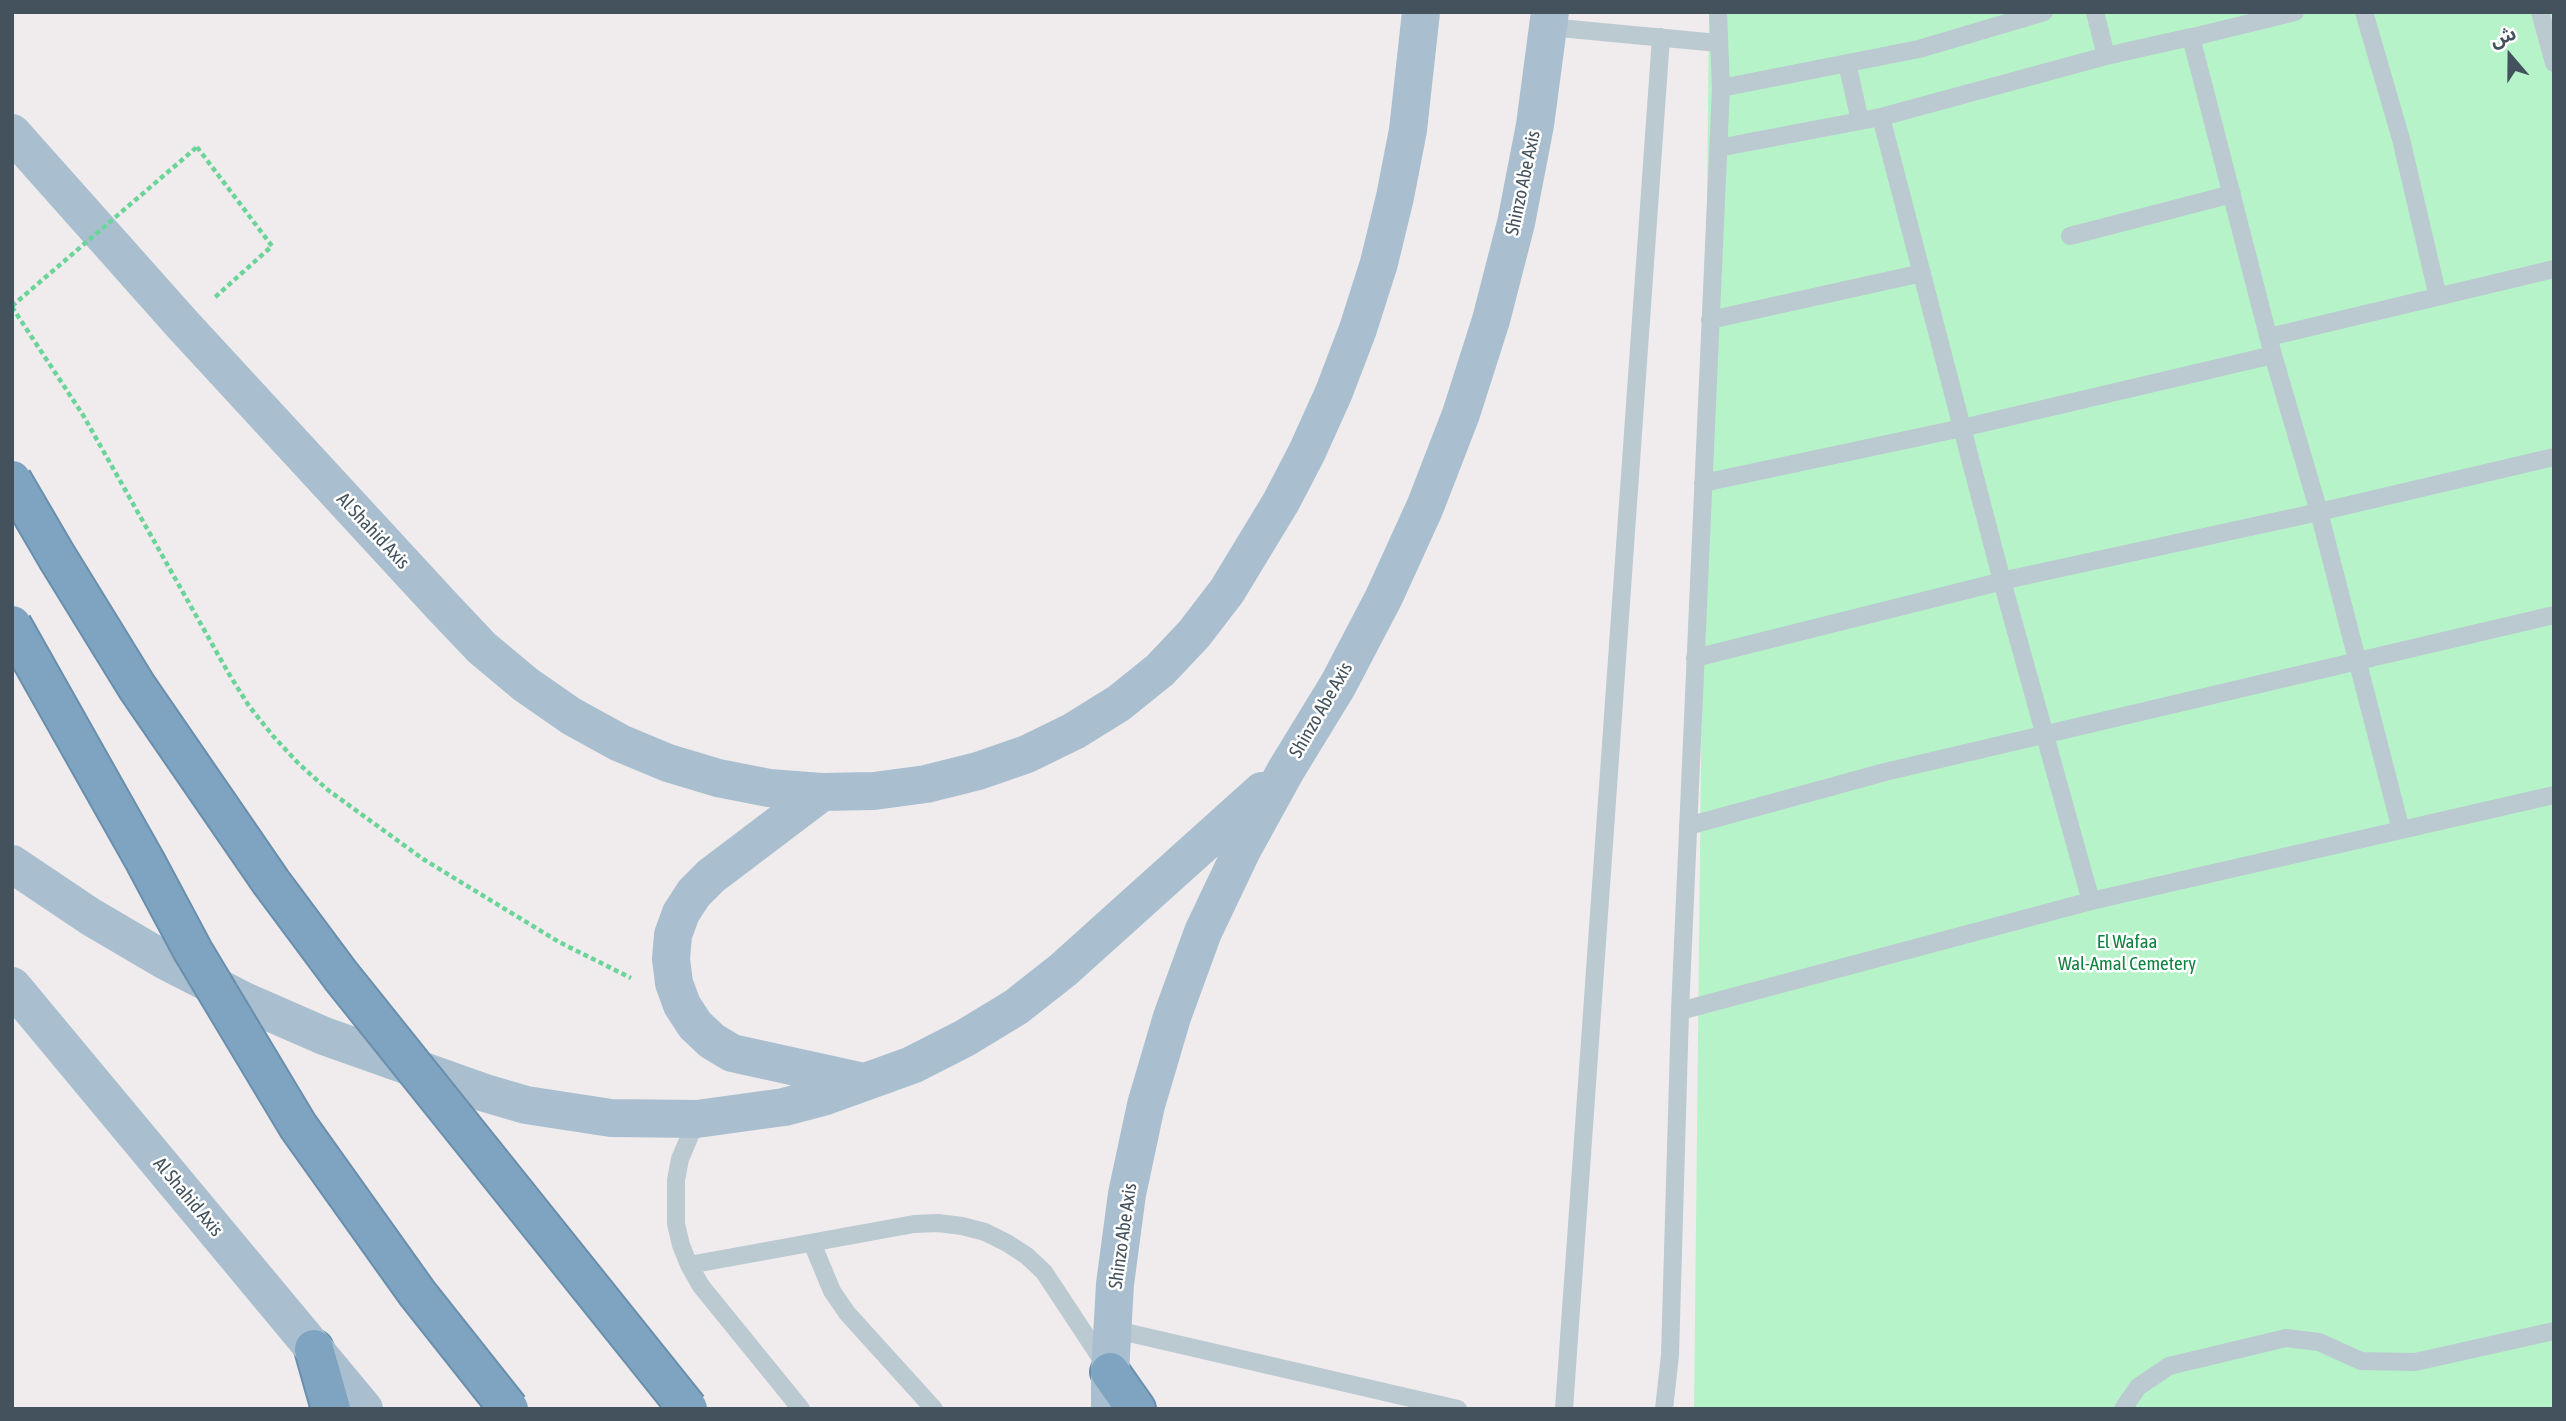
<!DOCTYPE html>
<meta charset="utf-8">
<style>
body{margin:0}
#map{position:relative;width:2566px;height:1421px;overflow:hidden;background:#f0eced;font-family:"Asap Condensed","Noto Sans Arabic",sans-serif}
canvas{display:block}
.frame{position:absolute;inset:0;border:14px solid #43525c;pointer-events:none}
.north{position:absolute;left:2475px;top:21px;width:70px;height:70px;-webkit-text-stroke:5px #fff;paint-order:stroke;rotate:340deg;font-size:19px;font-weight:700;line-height:28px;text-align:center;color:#43525c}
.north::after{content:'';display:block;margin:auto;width:24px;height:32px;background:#43525c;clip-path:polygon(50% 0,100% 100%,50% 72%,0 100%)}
</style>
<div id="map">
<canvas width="2566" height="1421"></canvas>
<div class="frame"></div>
<div class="north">ش</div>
</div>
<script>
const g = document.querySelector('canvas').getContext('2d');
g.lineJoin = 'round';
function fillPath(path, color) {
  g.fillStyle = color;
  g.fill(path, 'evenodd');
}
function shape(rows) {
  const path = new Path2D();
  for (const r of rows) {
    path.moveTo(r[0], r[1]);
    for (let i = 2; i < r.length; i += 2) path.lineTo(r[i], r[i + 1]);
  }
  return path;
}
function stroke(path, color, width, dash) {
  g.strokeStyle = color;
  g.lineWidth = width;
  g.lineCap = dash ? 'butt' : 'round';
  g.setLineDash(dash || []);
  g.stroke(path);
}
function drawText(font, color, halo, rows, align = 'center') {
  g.font = font + ' "Asap Condensed",sans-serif';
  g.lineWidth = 5;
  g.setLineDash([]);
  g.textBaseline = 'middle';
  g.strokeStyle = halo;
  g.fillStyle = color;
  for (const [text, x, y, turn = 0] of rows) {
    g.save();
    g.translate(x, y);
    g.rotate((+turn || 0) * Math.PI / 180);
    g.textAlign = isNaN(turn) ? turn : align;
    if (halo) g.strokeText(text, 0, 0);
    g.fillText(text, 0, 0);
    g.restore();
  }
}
const green = shape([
 [1709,12,2554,12,2554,1409,1694,1409]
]);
const path = shape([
 [197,147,272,246,213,299],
 [12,307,83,415,229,674,249,706,273,736,299,764,328,790,423,859,559,942,631,978]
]);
const lane = shape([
 [2095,12,2106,56,2191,37,2273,355,2319,512,2401,830],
 [2364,12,2401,139,2438,297],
 [2540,12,2554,63],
 [1549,27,1718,43],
 [2185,39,2295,12],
 [1847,63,1860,121],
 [1721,88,1919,49,2044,12],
 [1718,148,1881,117],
 [2070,236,2232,194],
 [1710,320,1922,273],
 [2269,337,2554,269],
 [1703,483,1962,428,2273,355],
 [1695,658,2015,578,2319,512,2554,457],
 [1688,826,1885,772,2554,615],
 [2091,901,2002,581,1881,117,2106,56],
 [1680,1011,2091,901,2554,795],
 [697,1119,680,1159,676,1180,676,1224,681,1245,689,1265,701,1286,801,1409],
 [812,1243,832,1291,847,1313,934,1409],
 [689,1265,914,1224,938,1223,962,1226,985,1232,1007,1243,1027,1256,1044,1272,1104,1363],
 [1112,1329,1458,1409],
 [1564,1409,1661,37],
 [1664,1409,1670,1355,1680,1011,1721,88,1718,12],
 [2123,1409,2138,1387,2169,1366,2286,1338,2319,1342,2361,1361,2415,1362,2554,1331]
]);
const primary = shape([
 [12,133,183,325,444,608,482,648,525,684,571,716,620,743,668,763,718,778,769,788,822,792,874,791,926,784,978,771,1027,754,1074,731,1119,703,1160,670,1194,634,1227,591,1281,502,1307,452,1334,392,1358,329,1379,263,1395,197,1408,130,1421,12],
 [822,792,711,876,694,893,681,913,673,935,671,959,674,983,682,1005,695,1025,712,1041,732,1053,864,1082],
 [12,864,91,917,166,961,244,1001,324,1036,485,1093,526,1105,611,1118,697,1119,784,1107,826,1096,912,1065,965,1038,1016,1007,1063,970,1262,791],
 [12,986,364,1409],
 [1110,1409,1110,1372,1115,1284,1127,1194,1146,1105,1172,1017,1203,932,1242,850,1286,770,1338,685,1384,597,1425,507,1461,414,1491,320,1516,223,1535,125,1550,12]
]);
const highway = shape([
 [314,1349,331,1409],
 [1110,1372,1136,1409]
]);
const pathBridge = shape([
 [12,306,197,147]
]);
const highwayBridge = shape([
 [12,480,57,557,137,687,271,882,341,976,688,1409],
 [12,625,145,861,193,951,298,1126,417,1293,509,1409]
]);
const streetNames = [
 ["Shinzo Abe Axis",1523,183,-78],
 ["Al Shahid Axis",373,531,47],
 ["Shinzo Abe Axis",1321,710,-60],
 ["Al Shahid Axis",188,1197,50],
 ["Shinzo Abe Axis",1123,1236,-82]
];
const parkNames = [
 ["El Wafaa",2127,942],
 ["Wal-Amal Cemetery",2127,964]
];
fillPath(green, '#b6f3c9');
stroke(highway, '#6a8fad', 42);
stroke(path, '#6bd498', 4.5, [5, 3.5]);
stroke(lane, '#bbc9d1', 18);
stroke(primary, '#a9bfcf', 38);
stroke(highway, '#7fa4c1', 38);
stroke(highwayBridge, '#6a8fad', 42, []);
stroke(pathBridge, '#6bd498', 4.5, [5, 3.5]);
stroke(highwayBridge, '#7fa4c1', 38);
drawText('19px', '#43525c', '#fff', streetNames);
drawText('19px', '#0e8440', '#fff', parkNames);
</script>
